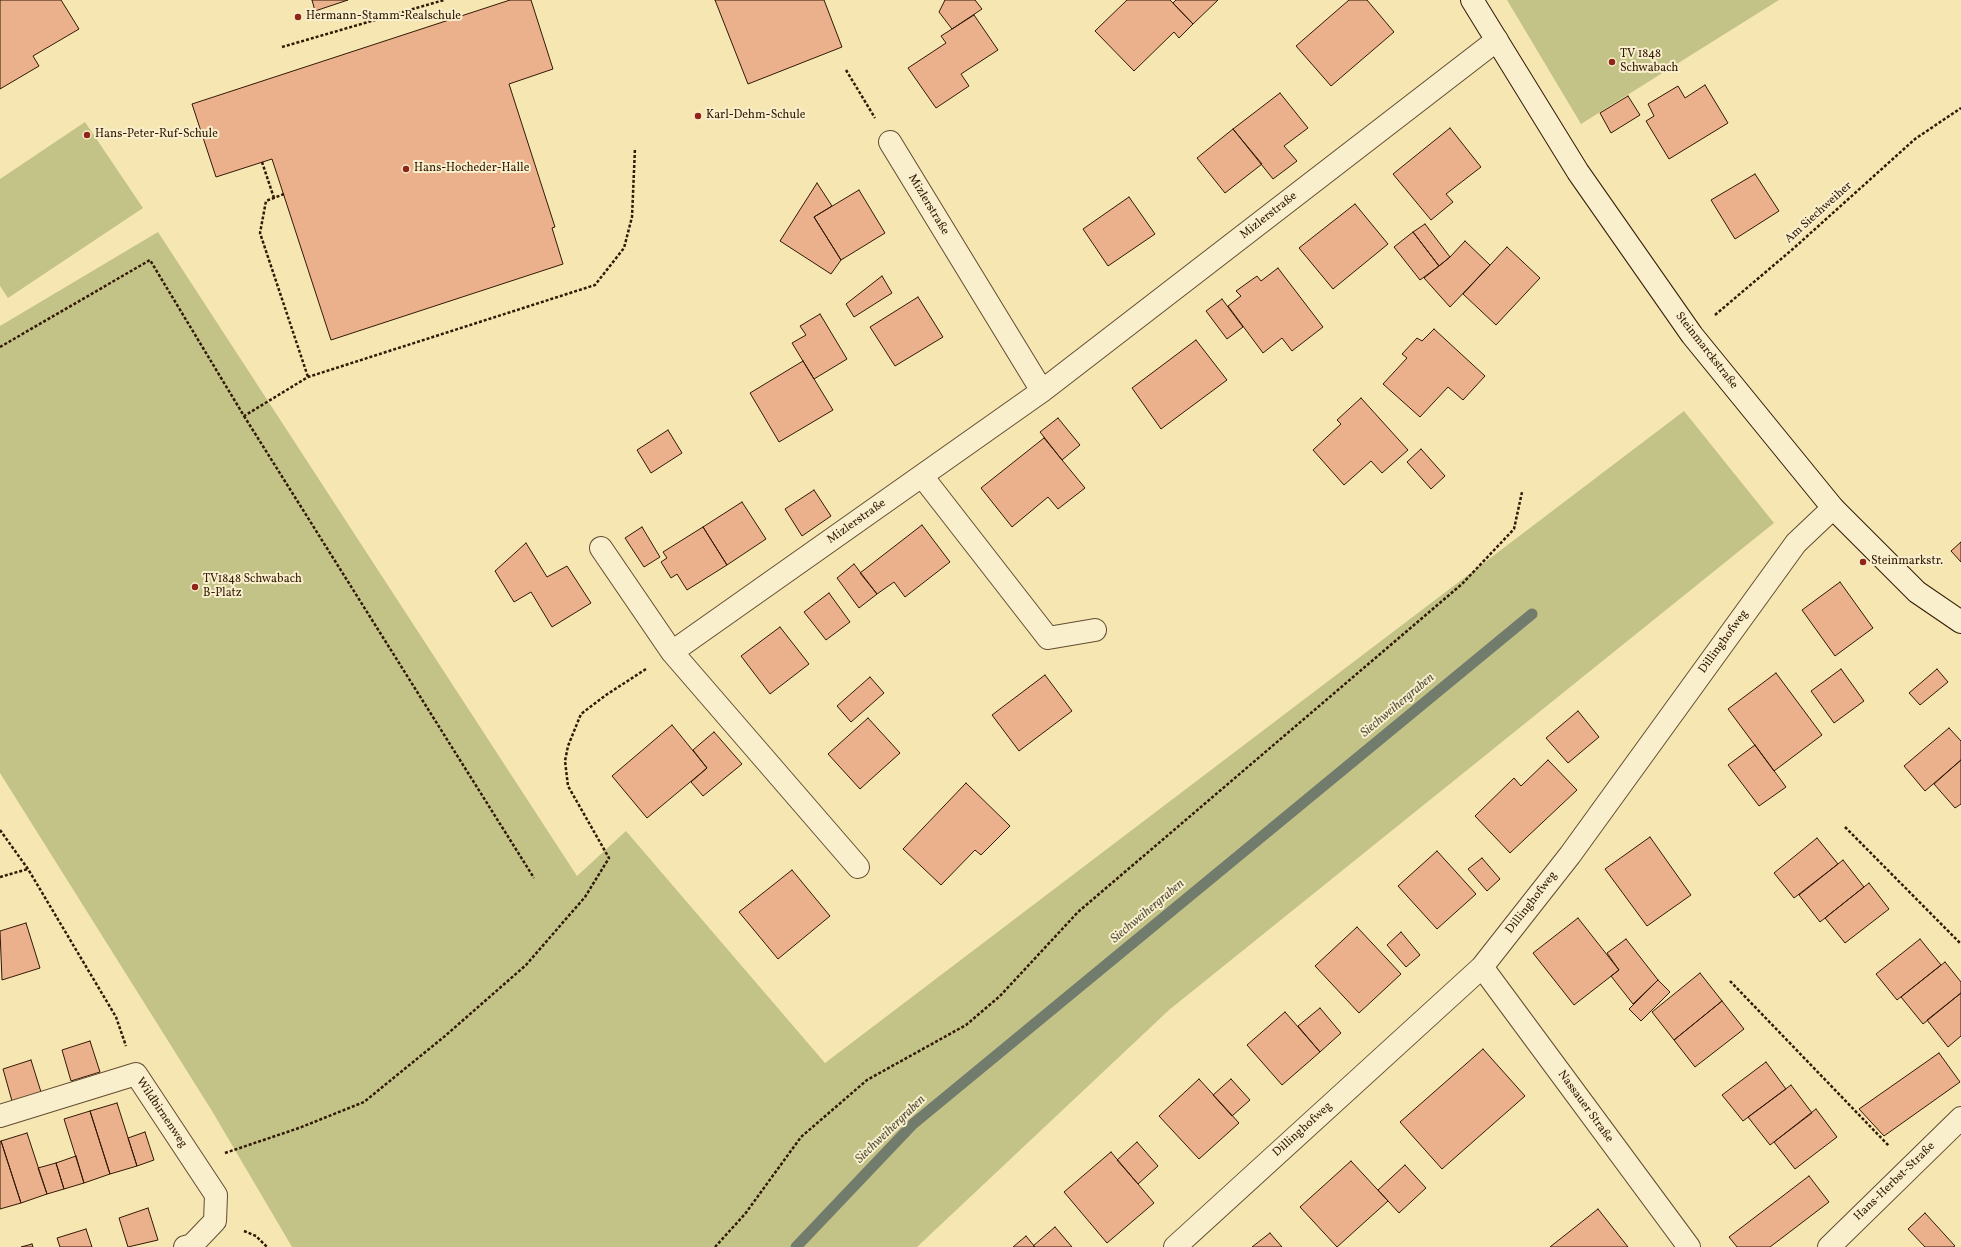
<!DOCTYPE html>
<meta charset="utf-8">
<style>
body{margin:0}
canvas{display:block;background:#f6e6b2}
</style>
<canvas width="1961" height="1247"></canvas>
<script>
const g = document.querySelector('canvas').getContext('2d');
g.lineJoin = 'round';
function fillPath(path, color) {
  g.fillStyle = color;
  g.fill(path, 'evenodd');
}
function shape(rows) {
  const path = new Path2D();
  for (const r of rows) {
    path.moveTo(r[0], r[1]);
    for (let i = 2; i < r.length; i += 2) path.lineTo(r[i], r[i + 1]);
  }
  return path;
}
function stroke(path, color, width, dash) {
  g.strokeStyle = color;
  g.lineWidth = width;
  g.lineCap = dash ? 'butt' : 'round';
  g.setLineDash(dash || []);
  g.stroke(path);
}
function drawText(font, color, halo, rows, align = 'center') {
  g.font = font + ' Vollkorn,serif';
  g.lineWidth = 4;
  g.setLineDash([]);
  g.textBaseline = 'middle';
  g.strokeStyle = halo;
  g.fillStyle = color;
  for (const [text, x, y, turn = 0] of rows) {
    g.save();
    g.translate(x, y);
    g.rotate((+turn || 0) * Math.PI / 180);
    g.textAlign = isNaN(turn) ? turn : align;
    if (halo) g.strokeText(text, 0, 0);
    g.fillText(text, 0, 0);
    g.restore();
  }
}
const green = shape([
 [1507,0,1779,0,1581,124],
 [85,122,143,208,8,298,0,286,0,179],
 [158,232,577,876,626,831,825,1063,1684,411,1774,523,1169,1010,917,1247,292,1247,212,1111,0,773,0,326]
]);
const stream = shape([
 [796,1247,913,1124,1532,614]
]);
const building = shape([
 [0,0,61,0,79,29,33,56,39,66,0,89,0,0],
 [312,0,348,0,315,11,312,0],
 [510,0,531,0,553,69,509,84,555,227,552,228,563,264,331,340,272,159,216,177,192,104,510,0],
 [715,0,824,0,842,47,748,84,715,0],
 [945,0,975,0,982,9,952,29,939,12,945,0],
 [1127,0,1170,0,1193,24,1179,38,1174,32,1134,71,1095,31,1127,0],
 [1176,0,1218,0,1193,24,1173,3,1176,0],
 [1349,0,1367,0,1394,32,1331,86,1296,46,1349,0],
 [974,15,998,50,961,74,969,86,936,108,908,68,946,43,941,36,974,15],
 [1705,85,1728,123,1669,159,1646,121,1654,116,1648,104,1678,86,1685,98,1705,85],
 [1280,93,1308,128,1284,146,1297,161,1273,179,1233,129,1280,93],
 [1628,96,1640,115,1611,133,1600,113,1628,96],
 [1450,128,1481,167,1446,194,1453,202,1431,220,1393,174,1450,128],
 [1233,129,1262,164,1225,193,1197,158,1233,129],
 [1755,174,1779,211,1735,239,1711,200,1755,174],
 [817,183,832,206,814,217,841,260,831,274,780,241,817,183],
 [859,190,885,233,841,260,814,217,859,190],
 [1129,197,1155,234,1108,266,1083,229,1129,197],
 [1355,204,1388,244,1333,289,1299,248,1355,204],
 [1425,224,1450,257,1439,266,1413,232,1425,224],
 [1413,232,1439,266,1420,280,1394,247,1413,232],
 [1465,241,1490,265,1450,307,1424,278,1450,257,1465,241],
 [1507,247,1540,278,1496,325,1463,294,1507,247],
 [1278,268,1323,327,1292,351,1282,338,1263,353,1228,306,1241,296,1236,291,1257,276,1261,281,1278,268],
 [882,276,892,293,854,317,846,304,882,276],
 [918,297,943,337,895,366,870,327,918,297],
 [1222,299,1243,327,1227,339,1206,311,1222,299],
 [820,314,847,359,814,379,792,343,806,335,800,326,820,314],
 [1434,329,1485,376,1463,400,1448,387,1420,417,1383,384,1407,358,1402,354,1417,338,1422,341,1434,329],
 [1196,340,1227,380,1161,429,1132,388,1196,340],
 [803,361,833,410,779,442,750,393,803,361],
 [1361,398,1408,450,1382,473,1371,461,1344,485,1313,450,1341,424,1337,420,1361,398],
 [1058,418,1080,445,1062,460,1040,432,1058,418],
 [668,430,682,453,651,473,637,450,668,430],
 [1044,438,1085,488,1058,509,1048,497,1012,527,981,488,1044,438],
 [1421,449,1445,476,1431,489,1407,462,1421,449],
 [814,490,831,516,802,536,785,509,814,490],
 [742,502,766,539,727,565,703,527,742,502],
 [922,525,950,562,905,597,894,582,877,594,860,573,922,525],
 [642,527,660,557,644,567,625,538,642,527],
 [703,527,727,565,687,590,677,574,671,578,661,562,667,558,663,552,703,527],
 [1961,542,1961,562,1951,551,1961,542],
 [526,543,547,577,567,566,591,603,552,627,531,592,514,602,495,571,526,543],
 [854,564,877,594,859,608,837,578,854,564],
 [1840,582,1873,628,1835,656,1802,610,1840,582],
 [829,593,850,622,826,640,804,612,829,593],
 [780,627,809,664,770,694,741,656,780,627],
 [1841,669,1864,701,1834,723,1811,691,1841,669],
 [1937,669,1948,682,1920,705,1909,693,1937,669],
 [1776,673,1822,735,1774,771,1728,709,1776,673],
 [1045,675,1072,711,1019,751,992,715,1045,675],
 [870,677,884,693,851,722,837,706,870,677],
 [1578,711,1599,737,1568,763,1546,738,1578,711],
 [868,718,900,753,860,789,828,754,868,718],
 [672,725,707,768,647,818,612,776,672,725],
 [1949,728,1961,741,1961,760,1925,791,1904,766,1949,728],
 [714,732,742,764,703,796,691,782,707,768,693,750,714,732],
 [1755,745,1786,787,1759,806,1728,765,1755,745],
 [1548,760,1577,790,1510,853,1475,816,1514,778,1521,786,1548,760],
 [1961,760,1961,804,1955,808,1934,784,1961,760],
 [966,783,1010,826,981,855,975,850,941,885,903,849,966,783],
 [1650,837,1691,895,1647,926,1605,869,1650,837],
 [1817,838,1838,864,1794,898,1774,873,1817,838],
 [1437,851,1476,894,1437,929,1398,886,1437,851],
 [1482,858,1500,879,1487,891,1468,869,1482,858],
 [1843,860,1864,887,1820,922,1799,895,1843,860],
 [792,870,830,916,778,959,739,912,792,870],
 [1869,883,1889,909,1845,943,1825,918,1869,883],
 [1578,918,1619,970,1574,1005,1533,953,1578,918],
 [26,923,40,968,2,980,0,931,26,923],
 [1357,927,1401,974,1359,1013,1315,966,1357,927],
 [1401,932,1420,955,1406,967,1387,945,1401,932],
 [1626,939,1658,980,1633,1004,1611,976,1619,970,1607,953,1626,939],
 [1920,939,1941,965,1897,1000,1876,974,1920,939],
 [1945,962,1961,982,1961,993,1923,1024,1901,997,1945,962],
 [1700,973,1722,1001,1674,1040,1652,1012,1700,973],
 [1658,980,1670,992,1641,1021,1629,1009,1658,980],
 [1961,993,1961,1036,1948,1047,1927,1020,1961,993],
 [1722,1001,1744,1029,1695,1067,1674,1040,1722,1001],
 [1320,1008,1341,1033,1320,1052,1298,1026,1320,1008],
 [1285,1012,1320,1052,1282,1085,1247,1045,1285,1012],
 [90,1041,100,1072,71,1081,62,1050,90,1041],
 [1483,1049,1525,1096,1442,1169,1400,1122,1483,1049],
 [1939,1053,1960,1082,1884,1136,1859,1109,1939,1053],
 [31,1060,41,1092,12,1101,3,1069,31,1060],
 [1766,1062,1786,1089,1743,1121,1722,1095,1766,1062],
 [1199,1079,1239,1123,1199,1159,1159,1116,1199,1079],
 [1231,1079,1250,1100,1232,1116,1213,1095,1231,1079],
 [1791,1085,1812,1113,1770,1145,1748,1117,1791,1085],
 [117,1103,137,1166,110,1174,90,1111,117,1103],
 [1816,1109,1837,1137,1795,1169,1774,1142,1816,1109],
 [90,1111,110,1174,84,1183,64,1119,90,1111],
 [145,1132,154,1160,137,1166,128,1138,145,1132],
 [27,1133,47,1194,21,1203,1,1141,27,1133],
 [1,1141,21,1203,0,1209,0,1142,1,1141],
 [1137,1142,1158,1166,1138,1184,1117,1160,1137,1142],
 [1111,1152,1154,1203,1107,1243,1064,1192,1111,1152],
 [76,1156,84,1183,64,1189,56,1163,76,1156],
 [1351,1161,1388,1201,1337,1247,1300,1207,1351,1161],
 [56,1163,64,1189,47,1194,38,1168,56,1163],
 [1405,1165,1426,1188,1399,1213,1378,1190,1405,1165],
 [1809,1176,1829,1202,1770,1247,1737,1247,1729,1237,1809,1176],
 [148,1208,158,1240,128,1247,119,1218,148,1208],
 [1598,1209,1628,1247,1550,1247,1598,1209],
 [1925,1213,1955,1246,1953,1247,1925,1247,1908,1229,1925,1213],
 [1055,1227,1072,1247,1035,1247,1033,1246,1055,1227],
 [86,1229,92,1247,60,1247,57,1238,86,1229],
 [1270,1233,1282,1247,1252,1247,1270,1233],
 [1026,1236,1035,1247,1013,1247,1026,1236],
 [32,1244,33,1247,21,1247,32,1244]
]);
const path = shape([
 [282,47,444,0],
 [846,70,875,118],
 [262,162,274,198],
 [284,194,266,201,260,233,308,377],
 [1715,315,1794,248,1915,139,1961,108],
 [0,347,150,260,244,416,308,377,595,285,624,248,632,217,635,148],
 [244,416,534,878],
 [1845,827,1961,944],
 [0,830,28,869,116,1017,126,1046],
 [0,877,28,869],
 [1730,981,1889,1146],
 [225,1153,299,1128,364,1102,445,1036,526,965,585,897,609,858,568,786,565,761,568,746,581,714,606,695,646,669],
 [244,1231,256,1236,267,1247],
 [715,1247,745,1214,801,1137,867,1080,966,1025,1000,996,1078,912,1462,584,1514,529,1522,492]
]);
const street = shape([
 [890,142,1042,391],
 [922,476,1048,638,1095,630],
 [601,548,672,652,858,867],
 [672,652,1042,391,1497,40],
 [1482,967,1689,1247],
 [0,1116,136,1074,216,1195,215,1221,192,1245,185,1247],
 [1175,1247,1482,967,1570,855,1796,543,1833,508],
 [1829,1247,1961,1118]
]);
const secondary = shape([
 [1472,0,1578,172,1692,335,1833,508,1917,592,1961,622]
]);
const markers = [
 [298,17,4,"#8f2418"],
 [1612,62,4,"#8f2418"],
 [698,116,4,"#8f2418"],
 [87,135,4,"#8f2418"],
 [406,169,4,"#8f2418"],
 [1863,562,4,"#8f2418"],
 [195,587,4,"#8f2418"]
];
const poiNames = [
 ["Hermann-Stamm-Realschule",306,17],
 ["TV 1848",1620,55],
 ["Schwabach",1620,69],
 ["Karl-Dehm-Schule",706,116],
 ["Hans-Peter-Ruf-Schule",95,135],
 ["Hans-Hocheder-Halle",414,169],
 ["Steinmarkstr.",1871,562],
 ["TV1848 Schwabach",203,580],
 ["B-Platz",203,594]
];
const streetNames = [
 ["Mizlerstraße",928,205,59],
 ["Am Siechweiher",1819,213,-42],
 ["Mizlerstraße",1269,216,-38],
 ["Steinmarckstraße",1706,351,52],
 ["Mizlerstraße",857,522,-35],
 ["Dillinghofweg",1724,642,-54],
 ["Dillinghofweg",1532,903,-52],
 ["Nassauer Straße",1585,1107,54],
 ["Wildbirnenweg",161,1113,56],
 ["Dillinghofweg",1303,1130,-42],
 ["Hans-Herbst-Straße",1895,1182,-44]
];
const waterNames = [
 ["Siechweihergraben",1398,706,-40],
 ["Siechweihergraben",1148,912,-40],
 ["Siechweihergraben",891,1130,-44]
];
fillPath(green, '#c3c388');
stroke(stream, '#727c6c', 11);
fillPath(building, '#ebb18d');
stroke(building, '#321904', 1);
stroke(street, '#634c30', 24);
stroke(secondary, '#321904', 24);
stroke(path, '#321904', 2.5, [3, 2]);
stroke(street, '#f9efcd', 22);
stroke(secondary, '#f9efcd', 22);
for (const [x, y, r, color] of markers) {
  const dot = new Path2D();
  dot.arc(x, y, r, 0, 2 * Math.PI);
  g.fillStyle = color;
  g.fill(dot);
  stroke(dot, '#f9efcd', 1.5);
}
drawText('12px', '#321904', '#f9efcd', poiNames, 'left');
drawText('12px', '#321904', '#f9efcd', streetNames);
drawText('italic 13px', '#575341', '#f9efcd', waterNames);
</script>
